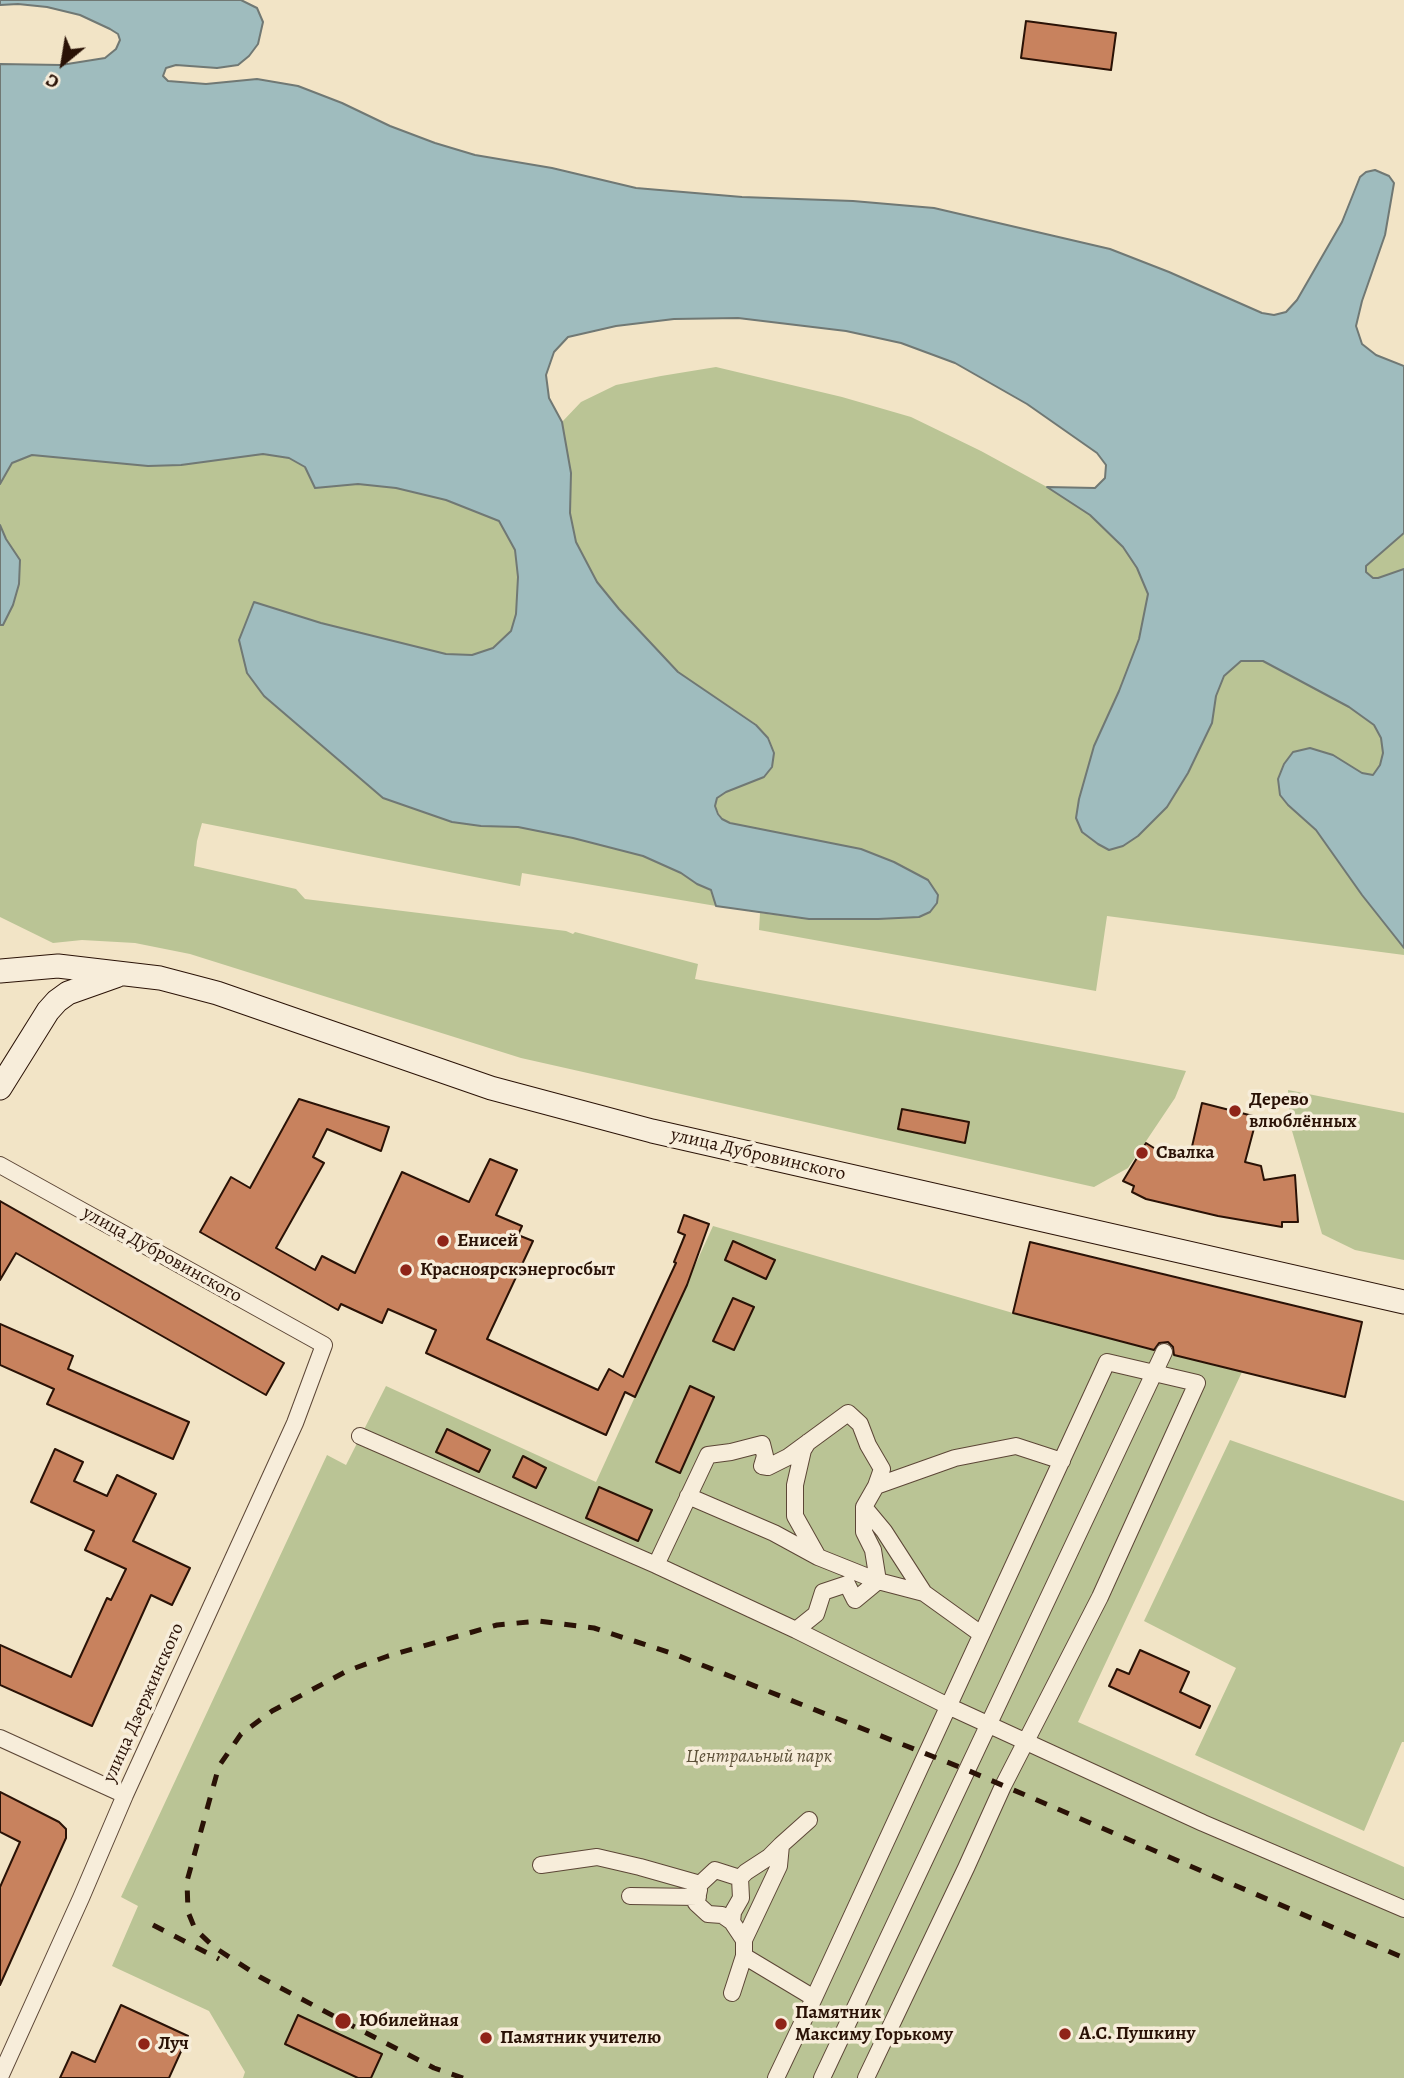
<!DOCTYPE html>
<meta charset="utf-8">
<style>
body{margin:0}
#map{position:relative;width:1404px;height:2078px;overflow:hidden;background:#f2e4c6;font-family:Alegreya,serif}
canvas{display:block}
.north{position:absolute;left:28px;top:28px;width:70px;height:70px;-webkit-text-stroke:5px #f7edda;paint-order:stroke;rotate:210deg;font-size:19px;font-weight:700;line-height:28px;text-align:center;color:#2a1206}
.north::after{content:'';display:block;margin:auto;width:24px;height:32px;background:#2a1206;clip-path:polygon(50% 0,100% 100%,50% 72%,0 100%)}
</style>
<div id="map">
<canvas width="1404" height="2078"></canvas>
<div class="north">С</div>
</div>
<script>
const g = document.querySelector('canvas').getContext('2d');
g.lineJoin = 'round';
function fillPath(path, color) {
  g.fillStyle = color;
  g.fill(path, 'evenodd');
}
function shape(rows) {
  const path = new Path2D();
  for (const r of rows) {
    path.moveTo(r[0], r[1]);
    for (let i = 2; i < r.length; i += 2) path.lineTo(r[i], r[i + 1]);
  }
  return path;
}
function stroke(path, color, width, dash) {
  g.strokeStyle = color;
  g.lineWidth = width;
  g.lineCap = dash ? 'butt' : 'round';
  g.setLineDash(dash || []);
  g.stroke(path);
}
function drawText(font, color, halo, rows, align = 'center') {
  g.font = font + ' Alegreya,serif';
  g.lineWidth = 7;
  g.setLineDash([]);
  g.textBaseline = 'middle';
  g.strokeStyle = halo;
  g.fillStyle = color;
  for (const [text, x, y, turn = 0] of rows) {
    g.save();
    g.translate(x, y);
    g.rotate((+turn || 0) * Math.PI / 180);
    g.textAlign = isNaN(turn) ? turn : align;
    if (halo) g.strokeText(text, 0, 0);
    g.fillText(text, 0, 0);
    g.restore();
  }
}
const green = shape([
 [716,367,842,397,911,417,981,451,1047,487,1090,515,1123,547,1137,568,1148,594,1139,638,1119,691,1094,746,1079,799,1076,818,1123,846,1138,836,1167,807,1188,773,1212,723,1216,696,1224,676,1241,661,1263,661,1316,688,1349,707,1375,725,1381,738,1383,753,1380,765,1373,775,1362,773,1333,755,1284,764,1278,779,1280,795,1316,830,1362,895,1404,948,1404,955,1107,916,1096,991,759,930,760,913,809,919,930,912,937,904,938,895,928,880,894,862,861,849,743,827,722,819,715,806,717,798,726,792,764,777,774,753,769,738,756,724,678,672,619,609,597,582,576,543,570,513,571,473,562,422,581,402,616,385,661,376],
 [263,454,289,458,305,467,315,488,358,484,396,488,446,500,499,521,515,550,518,577,516,614,511,631,493,648,472,655,446,654,321,623,254,603,264,696,383,798,452,822,481,826,518,827,573,838,643,856,682,873,697,884,711,890,716,906,522,873,520,886,202,823,197,841,194,866,296,889,305,899,566,931,573,934,575,932,698,964,695,979,1186,1071,1175,1098,1128,1168,1094,1187,521,1058,190,954,135,943,82,940,53,943,0,917,0,625,3,625,13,605,19,584,20,560,6,539,0,525,0,483,12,463,32,455,148,466,181,465],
 [1404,533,1404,569,1378,578,1373,579,1369,576,1366,572,1366,566],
 [1288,1090,1404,1113,1404,1260,1355,1250,1322,1234,1290,1124],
 [713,1226,1013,1313,1242,1372,1078,1722,1404,1867,1404,2078,243,2078,245,2072,209,2011,112,1966,138,1906,121,1897,327,1455,346,1465,386,1386,596,1482],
 [1230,1440,1404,1501,1404,1742,1402,1742,1364,1831,1195,1755,1236,1668,1144,1621]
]);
const water = shape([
 [0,0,241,0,257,8,263,22,258,44,249,56,238,65,217,68,176,65,166,68,163,76,168,81,206,84,257,79,298,86,342,103,390,126,435,143,475,155,552,168,636,188,742,197,853,201,934,208,1110,249,1169,272,1262,313,1274,315,1286,312,1297,300,1342,222,1360,177,1366,172,1375,170,1389,176,1394,183,1385,235,1362,301,1356,326,1362,344,1376,355,1404,366,1404,533,1366,566,1366,572,1373,578,1378,578,1404,569,1404,948,1362,895,1316,830,1288,805,1280,795,1278,779,1284,764,1293,752,1310,748,1333,755,1362,773,1373,775,1380,765,1383,753,1381,738,1374,725,1349,707,1263,661,1241,661,1224,676,1216,696,1212,723,1188,773,1167,807,1138,836,1123,846,1109,850,1098,844,1082,832,1076,818,1079,799,1094,746,1119,691,1139,639,1148,594,1137,568,1123,547,1090,515,1047,487,1095,488,1105,478,1106,465,1097,453,1027,404,955,363,901,343,846,331,738,318,674,319,616,326,568,337,554,352,546,375,549,398,562,422,571,473,570,513,576,542,597,582,619,609,678,672,756,725,768,738,774,753,772,767,764,777,726,792,717,798,715,806,718,814,722,819,730,823,861,849,894,862,928,880,938,895,937,903,930,912,919,917,878,919,809,919,716,906,711,890,697,884,681,873,643,856,573,838,518,827,481,826,452,822,383,798,264,696,247,673,239,640,254,602,321,623,446,654,472,655,493,648,511,631,516,614,518,577,515,550,499,521,446,500,396,488,358,484,315,488,305,467,289,458,263,454,181,465,148,466,32,455,12,463,0,484,0,64,61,65,105,58,116,49,120,40,118,34,110,29,80,15,47,7,18,4,0,5,0,0],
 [0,525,6,539,20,560,19,584,13,605,3,625,0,625,0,525]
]);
const building = shape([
 [1026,21,1116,33,1111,70,1021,58,1026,21],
 [299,1099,389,1127,381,1151,327,1129,313,1157,324,1163,276,1248,315,1270,322,1256,355,1273,402,1172,469,1202,490,1159,517,1170,496,1215,522,1226,518,1235,533,1241,487,1339,598,1390,609,1369,623,1377,676,1263,674,1262,685,1235,678,1232,684,1215,709,1224,687,1285,635,1397,625,1392,606,1435,426,1353,436,1330,388,1309,382,1323,341,1304,338,1310,200,1232,231,1177,250,1188,299,1099],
 [1202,1103,1257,1117,1245,1162,1261,1166,1264,1180,1295,1175,1298,1222,1282,1222,1282,1227,1218,1216,1146,1199,1132,1192,1134,1186,1123,1181,1146,1143,1170,1158,1178,1148,1191,1151,1202,1103],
 [902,1109,969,1122,965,1143,898,1129,902,1109],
 [0,1201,284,1363,266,1395,16,1253,0,1280,0,1201],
 [733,1241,775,1260,766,1279,725,1260,733,1241],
 [1030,1242,1362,1322,1345,1397,1174,1355,1173,1347,1168,1342,1159,1343,1154,1350,1013,1313,1030,1242],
 [733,1298,754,1307,734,1350,713,1341,733,1298],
 [0,1324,73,1356,68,1369,189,1422,173,1459,47,1404,54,1389,0,1365,0,1324],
 [690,1386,714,1397,680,1473,656,1462,690,1386],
 [447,1429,490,1450,479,1472,436,1452,447,1429],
 [55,1449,83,1462,74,1481,107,1496,117,1475,156,1494,133,1541,190,1568,172,1605,151,1595,92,1726,0,1685,0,1645,71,1677,107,1598,111,1600,126,1569,85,1550,94,1531,31,1502,55,1449],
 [523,1456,546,1468,536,1488,513,1477,523,1456],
 [599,1487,652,1510,638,1541,586,1518,599,1487],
 [1140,1650,1189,1672,1180,1692,1210,1706,1200,1728,1109,1686,1117,1669,1129,1674,1140,1650],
 [0,1792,59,1822,66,1829,66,1838,0,1985,0,1887,20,1842,0,1832,0,1792],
 [121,2005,188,2036,169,2078,60,2078,72,2052,95,2062,121,2005],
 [298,2015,382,2054,371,2078,358,2078,285,2044,298,2015]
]);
const street = shape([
 [0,1165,324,1345,295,1423,125,1795,81,1898,0,2077],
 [360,1436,656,1565,796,1630,948,1706,1203,1823,1404,1909],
 [808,1442,803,1450,795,1485,795,1516,818,1557],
 [688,1496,774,1533,818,1557,878,1581,924,1593],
 [864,1507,884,1531,924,1593,981,1634],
 [656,1565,708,1455,731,1452,762,1444,765,1456,762,1466,768,1467,788,1457,848,1413,860,1424,868,1445,882,1469,876,1486],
 [796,1630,816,1614,823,1592,847,1584,855,1600,878,1581,873,1550,864,1532,864,1507,876,1486,955,1458,1016,1446,1062,1461],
 [0,1738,125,1795],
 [541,1865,597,1857,640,1867,700,1884,715,1870,740,1878,741,1898,733,1912,732,1922,744,1940],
 [740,1878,746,1872,769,1857,781,1845],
 [699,1890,696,1903,708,1914,722,1915,732,1922],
 [630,1896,698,1897],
 [744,1956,814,1998],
 [732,1993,744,1956,744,1940,779,1866,781,1845,809,1820],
 [776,2078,814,1998,1107,1362,1197,1383,1100,1597,1003,1786,966,1868,866,2078],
 [822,2078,1164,1352]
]);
const secondary = shape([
 [0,971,58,966,160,978,217,993,491,1088,652,1131,1404,1302],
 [0,1088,48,1011,57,1001,68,993,116,976]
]);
const rail = shape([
 [153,1925,219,1959],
 [463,2078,434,2068,343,2021,260,1977,214,1947,195,1929,188,1912,187,1881,219,1766,241,1734,272,1711,347,1671,388,1656,497,1625,539,1621,594,1628,674,1654,967,1770,1404,1958]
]);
const markers = [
 [1235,1111,7,"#8f2418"],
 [1142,1153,7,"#8f2418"],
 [443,1241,7,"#8f2418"],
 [406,1270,7,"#8f2418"],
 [343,2021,9,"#8f2418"],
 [781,2024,7,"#8f2418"],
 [1065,2034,7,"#8f2418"],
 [486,2038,7,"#8f2418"],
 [144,2044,7,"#8f2418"]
];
const poiNames = [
 ["Дерево",1249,1100],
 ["влюблённых",1249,1122],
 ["Свалка",1156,1153],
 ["Енисей",457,1241],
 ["Красноярскэнергосбыт",420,1270],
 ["Памятник",795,2013],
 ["Максиму Горькому",795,2035],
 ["Юбилейная",359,2021],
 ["А.С. Пушкину",1079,2034],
 ["Памятник учителю",500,2038],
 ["Луч",158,2044]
];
const streetNames = [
 ["улица Дубровинского",758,1155,13],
 ["улица Дубровинского",162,1255,29],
 ["улица Дзержинского",144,1703,-66]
];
const parkNames = [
 ["Центральный парк",759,1757]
];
fillPath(green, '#bac495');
fillPath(water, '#9fbcbe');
stroke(water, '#707874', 2);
fillPath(building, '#c8825e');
stroke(building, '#2a1206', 2);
stroke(street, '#5c4636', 18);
stroke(secondary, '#2a1206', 25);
stroke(street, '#f7edda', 16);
stroke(secondary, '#f7edda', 23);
stroke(rail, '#2a1206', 5, [12, 12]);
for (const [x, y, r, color] of markers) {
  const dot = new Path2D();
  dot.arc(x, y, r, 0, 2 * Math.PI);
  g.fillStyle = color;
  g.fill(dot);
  stroke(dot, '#f7edda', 2.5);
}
drawText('bold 19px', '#2a1206', '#f7edda', poiNames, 'left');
drawText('19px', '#2a1206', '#f7edda', streetNames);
drawText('italic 19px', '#5c5038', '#f7edda', parkNames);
</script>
